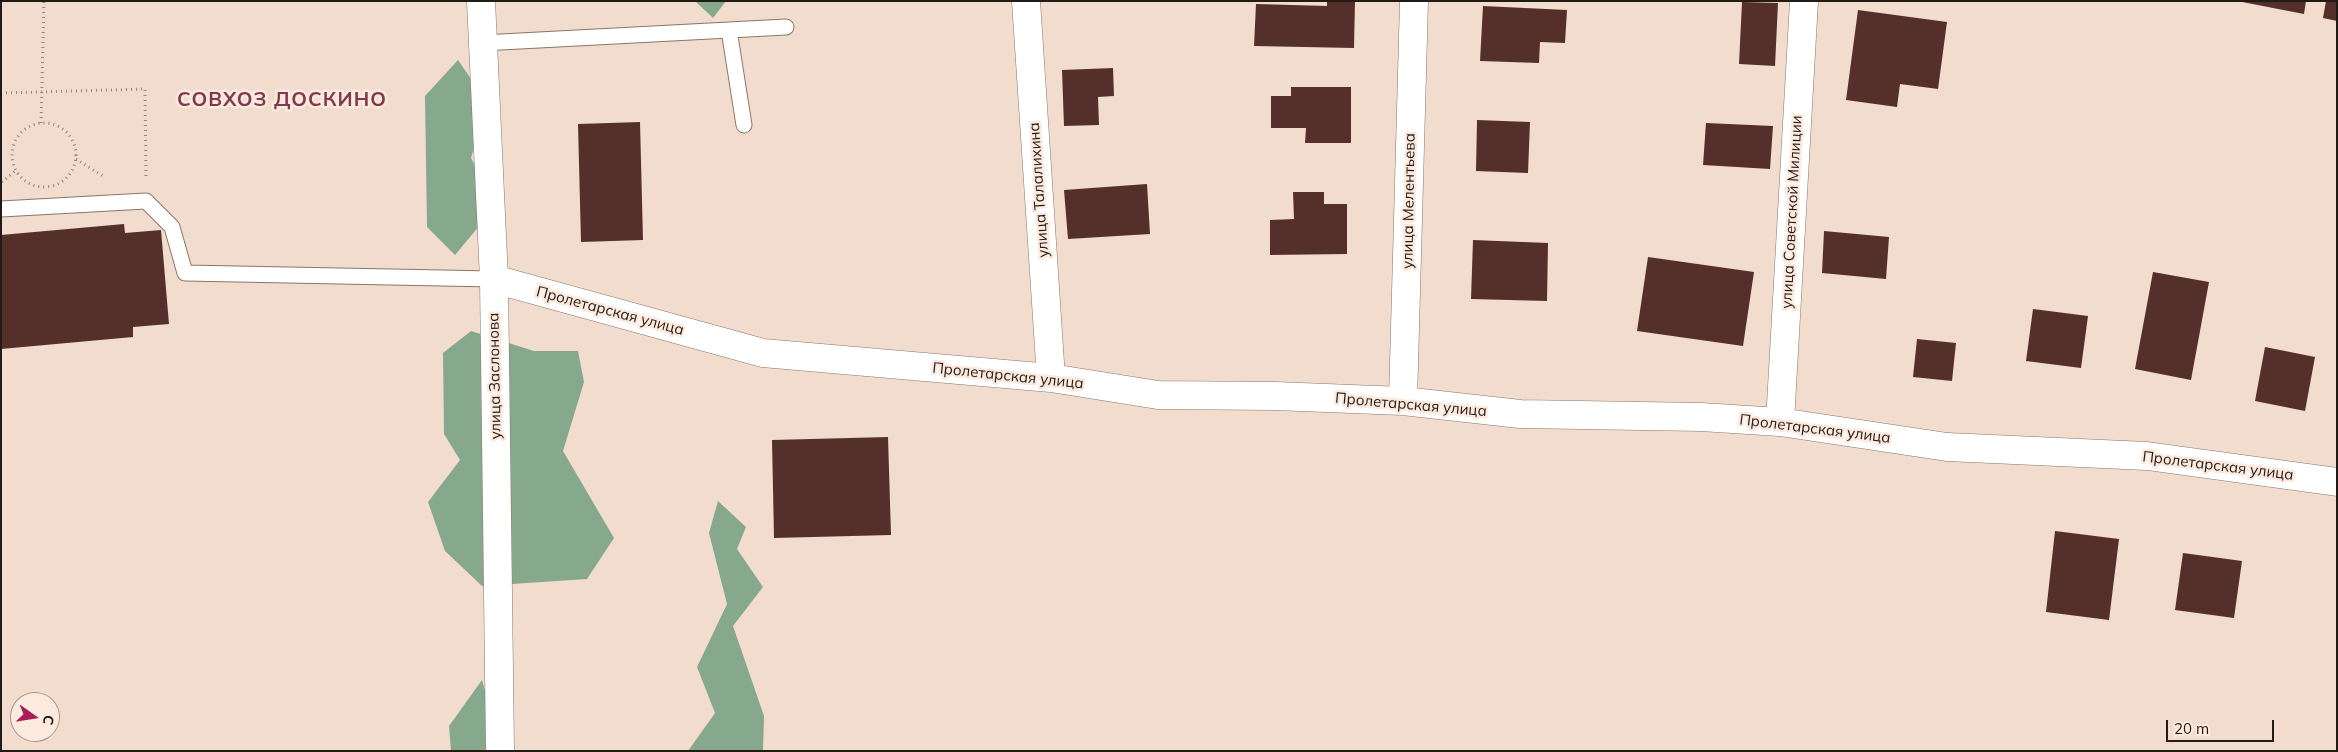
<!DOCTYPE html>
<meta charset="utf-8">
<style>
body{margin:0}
#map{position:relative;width:2338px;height:752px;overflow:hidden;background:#f2dccd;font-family:Mulish,sans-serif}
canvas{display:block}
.frame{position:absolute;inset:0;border:2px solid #221a15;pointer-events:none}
.north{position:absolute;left:10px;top:692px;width:50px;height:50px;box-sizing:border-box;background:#fceade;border:1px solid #a5978e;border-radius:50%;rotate:103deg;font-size:14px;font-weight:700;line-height:20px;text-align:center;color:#221a15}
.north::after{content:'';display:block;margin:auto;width:18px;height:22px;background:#aa1b57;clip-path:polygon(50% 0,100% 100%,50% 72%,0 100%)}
.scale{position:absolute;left:2166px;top:720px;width:108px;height:22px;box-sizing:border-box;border:2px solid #221a15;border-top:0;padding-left:6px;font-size:15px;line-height:18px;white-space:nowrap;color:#221a15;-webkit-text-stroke:4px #fceade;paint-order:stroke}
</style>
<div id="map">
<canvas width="2338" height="752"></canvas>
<div class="frame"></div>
<div class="north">С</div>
<div class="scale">20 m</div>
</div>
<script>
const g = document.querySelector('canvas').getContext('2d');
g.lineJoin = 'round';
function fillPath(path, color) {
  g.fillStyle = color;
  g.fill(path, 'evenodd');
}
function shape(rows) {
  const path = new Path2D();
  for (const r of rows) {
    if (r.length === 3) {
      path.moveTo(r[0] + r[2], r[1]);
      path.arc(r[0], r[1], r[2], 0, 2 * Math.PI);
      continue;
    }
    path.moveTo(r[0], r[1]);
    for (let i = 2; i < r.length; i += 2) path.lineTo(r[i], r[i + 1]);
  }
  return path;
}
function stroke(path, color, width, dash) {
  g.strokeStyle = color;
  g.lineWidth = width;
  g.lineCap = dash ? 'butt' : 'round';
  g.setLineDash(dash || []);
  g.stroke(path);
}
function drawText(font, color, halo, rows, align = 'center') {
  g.font = font + ' Mulish,sans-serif';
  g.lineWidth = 5;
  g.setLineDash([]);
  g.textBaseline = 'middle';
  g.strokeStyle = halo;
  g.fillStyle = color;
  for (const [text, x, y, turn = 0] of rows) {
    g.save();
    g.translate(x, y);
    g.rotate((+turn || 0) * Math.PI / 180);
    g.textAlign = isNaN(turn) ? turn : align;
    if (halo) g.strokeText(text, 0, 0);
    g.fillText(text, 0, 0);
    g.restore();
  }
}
const forest = shape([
 [695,1,726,1,713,18],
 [458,60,487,102,471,158,483,180,480,225,455,255,427,227,425,96],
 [471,331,534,351,578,351,584,382,563,451,614,538,587,579,482,586,445,551,428,502,460,460,444,434,443,353],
 [718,501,746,527,737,549,763,587,733,626,764,716,763,751,688,751,715,713,697,667,727,604,709,533],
 [482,680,502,749,501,751,451,751,449,726]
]);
const building = shape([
 [1327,1,1355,1,1354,48,1254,46,1256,4,1327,6],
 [2237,1,2306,1,2304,14],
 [2326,1,2337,1,2337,21,2323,18],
 [1742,2,1778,3,1775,66,1739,64],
 [1483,6,1567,10,1565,43,1540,42,1539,63,1480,61],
 [1858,10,1947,22,1938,89,1900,84,1897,107,1846,100],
 [1113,68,1114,96,1098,97,1099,125,1064,126,1062,70],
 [1291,87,1351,87,1351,143,1305,143,1306,128,1271,128,1271,96,1291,96],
 [1477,120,1530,122,1528,173,1476,171],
 [640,122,643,240,581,242,578,124],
 [1706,123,1773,126,1770,169,1703,165],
 [1147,184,1150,234,1068,239,1064,190],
 [1293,192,1324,192,1324,204,1347,204,1347,254,1270,255,1270,220,1294,219],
 [124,224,125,233,161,230,169,324,133,327,133,337,1,349,1,235],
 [1824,231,1889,237,1886,279,1822,273],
 [1473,240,1548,243,1547,301,1471,299],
 [1648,257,1754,272,1743,346,1637,331],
 [2153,272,2209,282,2191,380,2135,369],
 [2033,309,2088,316,2081,368,2026,361],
 [1917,339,1956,343,1952,381,1913,377],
 [2265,347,2315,357,2305,411,2255,401],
 [888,437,891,535,774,538,772,440],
 [2055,531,2119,539,2109,620,2046,612],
 [2183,553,2242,561,2234,618,2175,610]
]);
const path = shape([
 [1,93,145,89,146,176],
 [41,123,44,1],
 [44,155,32],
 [76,159,103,176],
 [2,182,15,171]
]);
const service = shape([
 [729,30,744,125],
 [482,43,786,27],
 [1,209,146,201,172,227,185,273,494,279]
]);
const minor = shape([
 [481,1,494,279,500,751],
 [1026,1,1051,378],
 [494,279,763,353,1051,378,1158,395,1275,396,1403,401,1520,414,1701,417,1780,422,1947,447,2147,456,2337,482],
 [1403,401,1414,1],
 [1780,422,1804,1]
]);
const streetNames = [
 ["улица Талалихина",1039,190,-94],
 ["улица Мелентьева",1409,201,-89],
 ["улица Советской Милиции",1792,212,-87],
 ["Пролетарская улица",610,311,15],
 ["улица Заслонова",495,376,-91],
 ["Пролетарская улица",1008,376,6],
 ["Пролетарская улица",1411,405,5],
 ["Пролетарская улица",1815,429,7],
 ["Пролетарская улица",2218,466,7]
];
const districtNames = [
 ["СОВХОЗ ДОСКИНО",282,100]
];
fillPath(forest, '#86a98d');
fillPath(building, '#55302b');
stroke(service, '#897668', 17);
stroke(minor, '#897668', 29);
stroke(path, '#94857a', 3, [1, 4]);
stroke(service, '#fff', 15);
stroke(minor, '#fff', 28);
drawText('15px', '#221a15', '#fceade', streetNames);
g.letterSpacing = '1px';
drawText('bold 20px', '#803a4f', '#fceade', districtNames);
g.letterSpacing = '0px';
</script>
